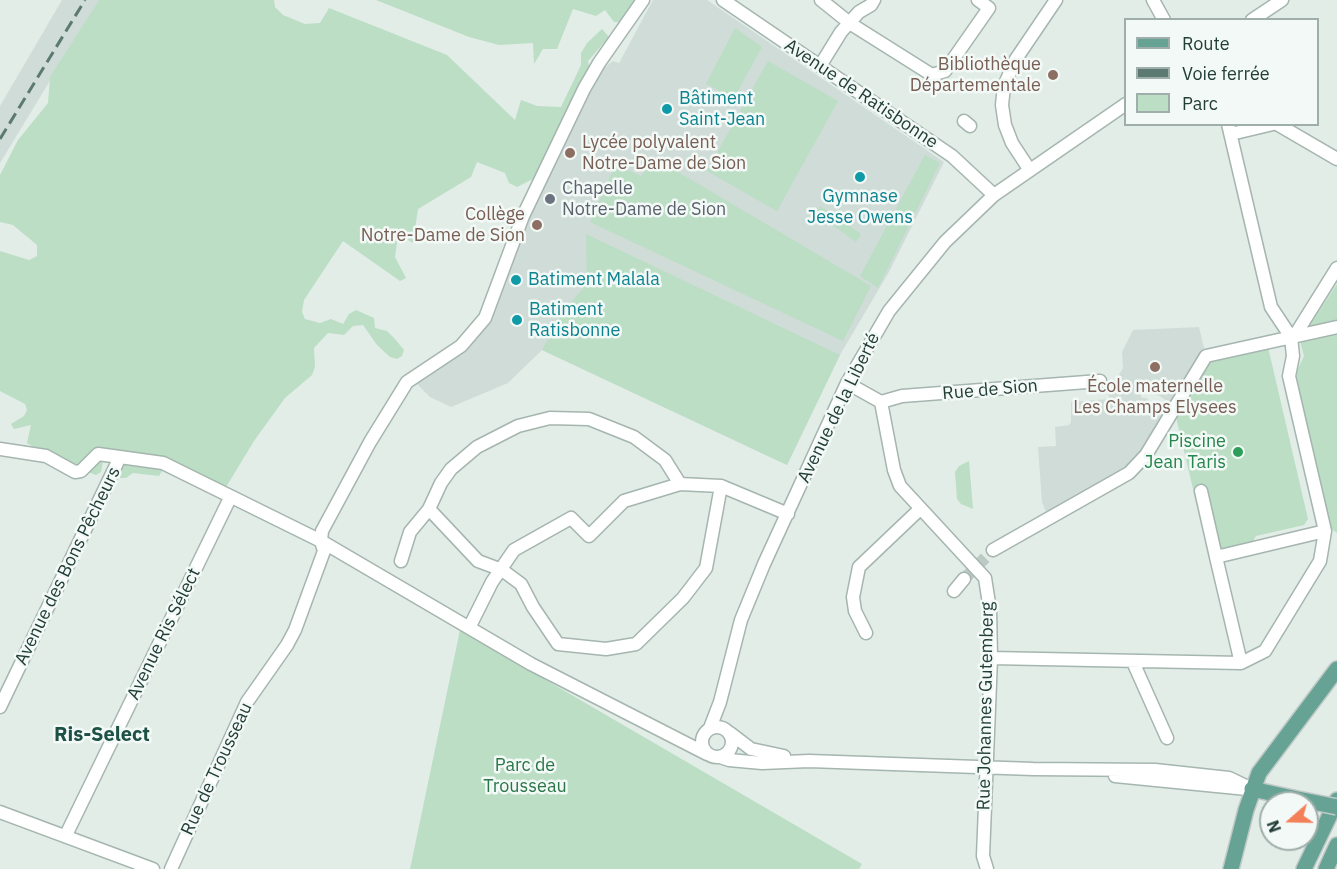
<!DOCTYPE html>
<meta charset="utf-8">
<style>
body{margin:0}
#map{position:relative;width:1337px;height:869px;overflow:hidden;background:#e2ede8;font-family:"IBM Plex Sans",sans-serif}
canvas{display:block}
.legend{position:absolute;left:1124px;top:18px;width:195px;height:108px;box-sizing:border-box;background:#f3f9f6;border:2px solid #9faeaa;margin:0;padding:8px 10px;list-style:none;font-size:18px;color:#223e37}
.legend li{display:flex;align-items:center;gap:12px;height:30px}
.legend b{width:30px;border:2px solid #9faeaa}
.north{position:absolute;left:1259px;top:791px;width:60px;height:60px;box-sizing:border-box;background:#f3f9f6;border:2px solid #9faeaa;border-radius:50%;rotate:250deg;font-size:16px;font-weight:700;line-height:24px;text-align:center;color:#223e37}
.north::after{content:'';display:block;margin:auto;width:21px;height:27px;background:#f48059;clip-path:polygon(50% 0,100% 100%,50% 72%,0 100%)}
</style>
<div id="map">
<canvas width="1337" height="869"></canvas>
<ul class="legend">
<li><b style="height:8px;background:#66a394"></b>Route</li>
<li><b style="height:8px;background:#5c7972"></b>Voie ferrée</li>
<li><b style="height:16px;background:#bbdec5"></b>Parc</li>
</ul>
<div class="north">N</div>
</div>
<script>
const g = document.querySelector('canvas').getContext('2d');
g.lineJoin = 'round';
function fillPath(path, color) {
  g.fillStyle = color;
  g.fill(path, 'evenodd');
}
function shape(rows) {
  const path = new Path2D();
  for (const r of rows) {
    if (r.length === 3) {
      path.moveTo(r[0] + r[2], r[1]);
      path.arc(r[0], r[1], r[2], 0, 2 * Math.PI);
      continue;
    }
    path.moveTo(r[0], r[1]);
    for (let i = 2; i < r.length; i += 2) path.lineTo(r[i], r[i + 1]);
  }
  return path;
}
function stroke(path, color, width, dash) {
  g.strokeStyle = color;
  g.lineWidth = width;
  g.lineCap = dash ? 'butt' : 'round';
  g.setLineDash(dash || []);
  g.stroke(path);
}
function drawText(font, color, halo, rows, align = 'center') {
  g.font = font + ' "IBM Plex Sans",sans-serif';
  g.lineWidth = 5;
  g.setLineDash([]);
  g.textBaseline = 'middle';
  g.strokeStyle = halo;
  g.fillStyle = color;
  for (const [text, x, y, turn = 0] of rows) {
    g.save();
    g.translate(x, y);
    g.rotate((+turn || 0) * Math.PI / 180);
    g.textAlign = isNaN(turn) ? turn : align;
    if (halo) g.strokeText(text, 0, 0);
    g.fillText(text, 0, 0);
    g.restore();
  }
}
const built = shape([
 [62,0,99,0,0,163,0,106],
 [653,0,707,0,944,162,889,272,840,355,787,465,542,350,508,383,451,407,430,397,415,382,492,317,513,252,590,93,604,68,613,61,619,63],
 [1199,327,1206,356,1176,406,1154,393,1150,394,1145,388,1139,392,1142,398,1147,398,1149,403,1171,414,1146,455,1049,519,1042,502,1038,447,1056,446,1055,427,1069,425,1071,422,1071,402,1109,399,1108,386,1113,385,1123,368,1122,352,1133,330]
]);
const green = shape([
 [99,0,274,0,275,7,283,15,305,24,320,23,329,8,447,55,515,120,521,100,537,106,561,107,581,65,581,53,587,43,602,29,609,37,588,61,591,75,541,175,517,187,509,183,505,173,477,162,471,177,418,209,413,243,403,237,397,242,395,257,406,278,400,281,343,241,304,300,302,312,305,319,320,323,331,319,343,324,349,314,356,310,374,318,375,328,387,331,395,339,404,350,402,356,397,359,390,357,377,345,363,325,353,326,344,335,328,333,314,348,315,367,312,375,285,398,254,441,226,487,168,461,159,476,133,473,126,478,120,478,111,455,104,456,101,472,96,475,54,459,27,443,31,425,14,429,11,424,24,416,27,410,25,404,0,391,0,251,29,260,37,256,37,245,13,225,0,222,0,175,18,140,48,103,50,77],
 [376,0,639,0,636,10,620,22,614,22,605,10,596,16,573,9,557,49,543,49,534,64,533,43,499,45,469,37],
 [735,28,762,47,734,98,706,84],
 [768,61,838,101,777,211,707,171],
 [925,155,940,163,878,288,860,276],
 [656,159,871,286,843,341,590,222,615,165,641,176],
 [820,206,861,234,856,242,816,213],
 [586,234,840,355,787,465,542,350,564,310,587,284],
 [1337,284,1337,324,1306,331],
 [1337,332,1337,533,1329,527,1295,375,1304,356,1300,341],
 [1268,347,1308,519,1304,525,1256,536,1253,541,1208,552,1175,413,1203,368,1209,362],
 [969,461,973,509,961,504,957,499,955,472,959,466],
 [460,630,862,864,859,869,410,869]
]);
const minorTunnel = shape([
 [964,579,993,550]
]);
const minor = shape([
 [723,0,952,156,994,195],
 [821,0,851,24,932,75,945,71,989,8,978,0],
 [1153,0,1164,20],
 [1252,20,1282,0],
 [820,66,841,32,859,12,871,5,874,0],
 [964,121,970,126],
 [1277,124,1337,159],
 [1231,134,1273,124],
 [1029,169,1012,143,1005,125,1002,105,1004,86,1016,59,1056,0],
 [1297,332,1337,268],
 [847,383,881,402,894,470,900,486,985,578,990,610,991,658,983,856,987,869],
 [881,402,902,396,1100,381],
 [0,449,46,456,75,472,81,471,98,454,163,463,321,541,531,664,707,754],
 [680,484,665,460,634,437,589,419,550,418,518,426,477,447,451,469,441,483,429,509,478,561,502,570,521,584,533,607,558,644,606,649,636,644,683,598,706,568,721,486],
 [1201,491,1216,557],
 [993,550,1129,473,1146,455,1206,356,1337,327],
 [401,561,410,532,429,509],
 [954,591,964,579],
 [470,626,492,582,514,550,571,518,589,536,624,501,680,484,721,486,788,514],
 [866,633,855,611,853,597,859,567,920,509],
 [991,658,1241,663,1265,651,1320,561,1325,531,1289,376,1293,356,1291,337,1271,307,1228,124],
 [1133,662,1167,738],
 [1241,663,1216,557,1325,531],
 [0,707,120,457],
 [717,742,15],
 [710,728,720,702,741,620,764,564,847,383,889,311,945,242,994,195,1126,104],
 [730,733,751,749,784,756],
 [720,757,729,760,762,763,809,761,1033,769,1155,770,1229,778,1252,789],
 [1115,776,1247,789],
 [0,812,153,869],
 [66,835,230,498],
 [171,869,247,702,287,645,295,630,324,551,321,541,322,531,370,442,407,382,461,346,485,318,523,216,584,89,599,63,643,0]
]);
const major = shape([
 [1252,789,1293,798],
 [1231,869,1246,810,1259,773,1337,669],
 [1304,869,1337,800],
 [1326,869,1337,845]
]);
const rail = shape([
 [0,139,85,0]
]);
const majorBridge = shape([
 [1293,798,1337,807]
]);
const markers = [
 [1053,75,6,"#8d6e63"],
 [667,109,6,"#0f9aa8"],
 [570,153,6,"#8d6e63"],
 [860,177,6,"#0f9aa8"],
 [550,199,6,"#6b7280"],
 [537,225,6,"#8d6e63"],
 [516,280,6,"#0f9aa8"],
 [517,320,6,"#0f9aa8"],
 [1155,367,6,"#8d6e63"],
 [1238,452,6,"#2e9e5b"]
];
const educationNames = [
 ["Bibliothèque",1041,65],
 ["Départementale",1041,86],
 ["Lycée polyvalent",582,143,"left"],
 ["Notre-Dame de Sion",582,164,"left"],
 ["Collège",525,215],
 ["Notre-Dame de Sion",525,236],
 ["École maternelle",1155,387,"center"],
 ["Les Champs Elysees",1155,408,"center"]
];
const streetNames = [
 ["Avenue de Ratisbonne",861,94,34],
 ["Rue de Sion",990,390,-5],
 ["Avenue de la Liberté",839,408,-64],
 ["Avenue des Bons Pêcheurs",68,566,-64],
 ["Avenue Ris Sélect",164,634,-64],
 ["Rue Johannes Gutemberg",986,706,-89],
 ["Rue de Trousseau",217,769,-65]
];
const cultureNames = [
 ["Bâtiment",679,99],
 ["Saint-Jean",679,120],
 ["Gymnase",860,197,"center"],
 ["Jesse Owens",860,218,"center"],
 ["Batiment Malala",528,280],
 ["Batiment",529,310],
 ["Ratisbonne",529,331]
];
const worshipNames = [
 ["Chapelle",562,189],
 ["Notre-Dame de Sion",562,210]
];
const leisureNames = [
 ["Piscine",1226,442],
 ["Jean Taris",1226,463]
];
const parkNames = [
 ["Parc de",525,766],
 ["Trousseau",525,787]
];
const neighbourhoodNames = [
 ["Ris-Select",102,735]
];
fillPath(built, '#d0dcd7');
fillPath(green, '#bbdec5');
stroke(minorTunnel, '#bccac5', 12, [12, 6]);
stroke(minor, '#a5b5af', 15);
stroke(major, '#c1c9c7', 18);
stroke(minor, '#fff', 12);
stroke(major, '#66a394', 15);
stroke(rail, '#5c7972', 3, [12, 6]);
stroke(majorBridge, '#c1c9c7', 18, []);
stroke(majorBridge, '#66a394', 15);
for (const [x, y, r, color] of markers) {
  const dot = new Path2D();
  dot.arc(x, y, r, 0, 2 * Math.PI);
  g.fillStyle = color;
  g.fill(dot);
  stroke(dot, '#f3f9f6', 2);
}
drawText('18px', '#785e54', '#f3f9f6', educationNames, 'right');
drawText('18px', '#223e37', '#f3f9f6', streetNames);
drawText('18px', '#0d838f', '#f3f9f6', cultureNames, 'left');
drawText('18px', '#5b616d', '#f3f9f6', worshipNames, 'left');
drawText('18px', '#27864d', '#f3f9f6', leisureNames, 'right');
drawText('18px', '#2b7649', '#f3f9f6', parkNames);
drawText('bold 20px', '#1d5145', '#f3f9f6', neighbourhoodNames);
</script>
